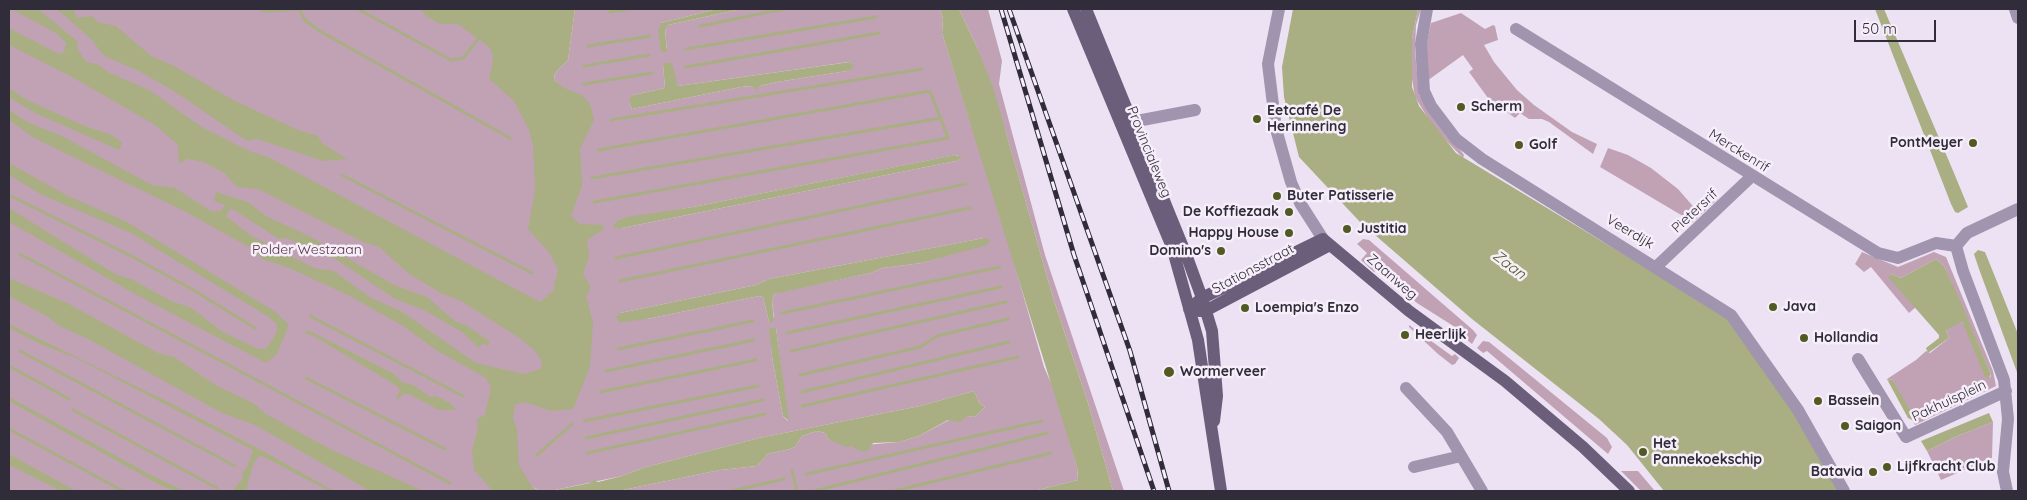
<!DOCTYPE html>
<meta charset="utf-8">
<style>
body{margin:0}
#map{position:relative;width:2027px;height:500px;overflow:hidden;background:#ece2f3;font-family:Quicksand,sans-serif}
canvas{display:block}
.frame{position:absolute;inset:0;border:10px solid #312c3a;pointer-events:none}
.scale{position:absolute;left:1854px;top:20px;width:82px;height:22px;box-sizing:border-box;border:2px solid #312c3a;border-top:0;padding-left:6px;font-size:15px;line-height:18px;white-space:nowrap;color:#312c3a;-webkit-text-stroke:4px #f6effa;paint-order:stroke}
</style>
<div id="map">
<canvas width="2027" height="500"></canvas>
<div class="frame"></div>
<div class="scale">50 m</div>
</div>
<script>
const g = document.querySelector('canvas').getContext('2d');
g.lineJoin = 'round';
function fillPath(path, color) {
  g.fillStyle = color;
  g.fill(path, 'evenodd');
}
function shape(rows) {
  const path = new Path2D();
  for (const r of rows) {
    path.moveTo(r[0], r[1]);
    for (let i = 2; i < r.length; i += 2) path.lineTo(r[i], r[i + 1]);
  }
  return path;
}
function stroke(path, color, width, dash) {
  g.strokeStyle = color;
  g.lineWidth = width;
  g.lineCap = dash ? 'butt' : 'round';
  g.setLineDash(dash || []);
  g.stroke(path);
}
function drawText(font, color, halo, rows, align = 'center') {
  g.font = font + ' Quicksand,sans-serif';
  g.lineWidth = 5;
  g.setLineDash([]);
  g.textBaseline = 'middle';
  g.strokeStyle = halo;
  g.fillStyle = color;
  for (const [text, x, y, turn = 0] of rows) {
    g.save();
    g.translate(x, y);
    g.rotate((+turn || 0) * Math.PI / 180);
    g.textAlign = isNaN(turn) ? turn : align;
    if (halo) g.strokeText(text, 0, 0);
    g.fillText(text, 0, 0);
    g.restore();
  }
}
const green = shape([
 [9,9,570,9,550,82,559,85,554,80,555,73,568,60,575,9,717,9,661,23,667,52,665,28,668,25,741,9,940,9,943,19,942,33,1006,235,1044,367,1056,394,1077,467,1078,480,1034,491,618,491,720,470,757,466,768,454,790,449,795,447,802,436,817,431,825,433,828,439,852,446,899,442,919,436,949,420,968,416,975,417,985,407,980,404,974,391,920,406,759,438,646,467,622,476,550,491,540,491,533,487,537,491,9,491],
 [849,62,853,64,847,71,777,82,760,86,757,89,751,86,741,87,632,109,629,103,633,95,665,88,663,64,673,73,678,86],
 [956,155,962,157,956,161,622,228,618,220,693,207],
 [984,238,956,253,922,263,882,268,871,273,780,292,774,294,772,301,774,317,769,322,763,297,759,296,647,319,620,313,756,285,769,279],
 [770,328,776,328,788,421,783,416,772,357],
 [959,9,988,9,1002,61,999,84,1045,255,1124,491,1113,491,1088,403,1054,301,1006,133,977,47],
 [1418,9,1421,9,1416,25,1415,50,1419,95,1464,155,1463,158,1434,128,1415,97,1411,73,1412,39],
 [1461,13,1485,29,1493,25,1495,26,1498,40,1484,45,1494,62,1517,90,1534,105,1572,132,1597,144,1593,154,1549,122,1542,119,1529,119,1520,113,1515,118,1488,98,1469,72,1473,69,1463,55,1427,81,1424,57,1431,23],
 [1608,148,1628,155,1651,168,1678,189,1698,212,1720,197,1693,222,1600,167],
 [1363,239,1369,240,1473,330,1477,335,1472,344,1465,338,1466,334,1417,303,1378,270,1374,272,1361,260,1367,253,1357,244],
 [1862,252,1898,267,1934,252,1946,257,1993,371,1996,386,1915,425,1892,379,1888,381,1887,379,1916,360,1926,351,1930,353,1949,338,1946,331,1960,321,1962,321,1990,378,1991,374,1944,266,1936,259,1901,278,1892,274,1889,277,1916,307,1909,313,1871,267,1864,272,1855,264],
 [1409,325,1452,356,1455,354,1459,358,1455,364,1452,365,1438,354,1409,327],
 [1483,341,1489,342,1509,358,1607,438,1612,447,1608,454,1487,351,1483,353,1477,348],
 [1993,422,1992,458,1941,480,1927,451,1955,437],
 [1621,471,1638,471,1655,491,1641,491]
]);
const water = shape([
 [11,9,38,9,77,41,78,50,86,62,97,64,108,72,149,90,202,127,249,151,268,157,540,302,553,291,558,269,549,252,528,229,535,189,533,145,529,130,514,101,489,79,493,60,492,52,488,46,458,24,440,24,426,16,421,9,575,9,568,60,555,73,554,80,564,88,582,95,590,104,594,120,580,149,582,186,571,216,580,224,603,225,604,229,587,240,589,257,583,274,591,288,586,296,593,322,590,367,573,409,551,411,525,402,515,405,513,418,517,429,519,465,532,487,540,491,493,491,474,470,472,450,478,428,477,419,485,415,491,387,486,378,436,350,403,326,350,296,289,268,262,259,254,250,186,212,34,138,9,120,9,110,29,123,60,135,152,185,175,188,211,211,220,211,225,205,214,201,216,192,248,202,266,216,309,236,396,286,427,297,456,322,466,325,488,340,490,345,482,344,479,348,462,332,424,310,395,299,334,258,317,254,311,248,286,238,279,239,231,208,226,216,250,235,314,268,334,271,371,298,401,311,476,363,524,374,542,368,541,360,535,351,521,339,461,301,441,293,409,274,379,247,363,242,258,189,237,187,224,173,204,162,187,159,179,164,178,145,155,125,72,77,9,45,9,28,59,54,64,52,66,43,56,33],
 [57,9,74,9,77,18,92,16,97,22,116,26,151,56,172,65,235,101,298,130,318,136,322,143,347,159,323,161,257,139,247,141,177,93,139,71,104,56,91,39],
 [717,9,741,9,668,25,665,29,667,52,661,52,658,31,661,23],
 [940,9,959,9,977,47,993,87,1054,301,1088,403,1113,491,1034,491,1078,480,1077,467,942,33,943,19],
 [1293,9,1418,9,1412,39,1412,87,1419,106,1456,153,1724,315,1783,395,1839,491,1664,491,1627,445,1599,419,1472,319,1360,222,1299,157,1284,97,1282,67],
 [1875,9,1884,9,1954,173,1968,207,1958,213,1955,212,1951,204],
 [850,62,853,64,852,69,847,71,777,82,760,86,757,90,751,86,741,87,632,109,629,103,630,98,633,95,665,88,663,64,666,63,672,63,678,86],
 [9,88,27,100,80,124,114,136,122,143,119,150,35,113,9,97],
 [955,155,963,157,956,161,622,228,615,228,613,226,618,220,627,217,693,207],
 [9,163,68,196,127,222,274,311,289,325,277,354,266,363,135,294,9,222,9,208,115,274,131,279,171,301,192,308,221,331,258,349,266,349,277,332,276,323,267,316,131,233,42,195,9,175],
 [984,238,990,240,987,245,922,263,882,268,871,273,774,294,772,301,774,321,769,322,763,297,759,296,647,319,624,322,619,322,616,317,620,313,756,285,769,279],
 [1978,250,1985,252,2018,334,2018,375,1979,269,1974,254],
 [1936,259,1944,266,1958,296,1991,374,1988,379,1985,377,1962,321,1946,331,1949,338,1928,353,1926,348,1939,338,1939,335,1888,277,1892,274,1901,278],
 [9,278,67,303,158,353,174,357,217,386,253,403,266,414,330,449,423,491,370,491,255,425,222,413,88,339,59,326,48,317,9,296],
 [9,324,174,405,263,451,334,491,329,491,262,456,258,457,253,465,246,491,232,491,243,478,242,473,247,467,253,450,78,359,38,343,9,328],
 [769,328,776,328,789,421,783,416,772,357],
 [308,330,394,374,402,382,415,386,430,397,436,396,450,403,456,410,439,410,409,394,403,394,398,399,396,398,400,390,397,386,312,335,304,333],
 [1892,379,1914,417,1914,421,1908,418,1888,381],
 [974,391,980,404,985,407,975,417,968,416,960,422,948,420,919,436,899,442,873,443,867,452,857,450,852,446,846,447,828,439,825,433,817,431,802,436,795,447,790,449,768,454,757,466,720,470,618,491,550,491,590,483,593,480,598,482,622,476,646,467,759,438,920,406],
 [9,397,149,474,184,491,175,491,160,485,9,401],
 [1989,413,1993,422,1955,437,1927,451,1921,441],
 [9,454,76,491,61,491,9,465]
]);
const stream = shape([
 [260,9,266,11,299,9,305,20,318,30,510,138],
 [358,9,451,60,463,58,479,38],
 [610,12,629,9],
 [700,26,784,9],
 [588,46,650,36],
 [686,49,876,17],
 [584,66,649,55],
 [686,67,879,33],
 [584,84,652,73],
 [611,120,922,69],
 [342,175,532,273],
 [592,178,941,118],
 [9,195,129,255,190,288,255,328],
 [594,202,948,138,930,91,598,150],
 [20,254,450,483],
 [616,258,966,184],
 [620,281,970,208],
 [782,313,1000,267],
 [310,316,463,396],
 [787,333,1001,287],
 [618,349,753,321],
 [20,351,235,466],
 [791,351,1006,302],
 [9,366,69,399],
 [606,371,754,340],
 [800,375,920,347,937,336,1008,319],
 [306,378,445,449],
 [600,392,756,360],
 [802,392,1009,342],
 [802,406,1018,357],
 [73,410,217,488],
 [584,421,758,386],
 [9,429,123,491],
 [586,438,763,400],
 [587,453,765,414],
 [536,456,572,424],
 [792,471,797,491],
 [806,474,1042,421],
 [286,491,287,491],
 [732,491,784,479],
 [814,491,1047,433],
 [894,491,1051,453]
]);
const minor = shape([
 [1279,9,1268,64,1276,129,1291,182,1300,203,1323,239],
 [1427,9,1421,44,1424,91,1431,106,1456,139,1482,159,1731,315,1798,410,1844,491],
 [2015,9,2018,18],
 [1516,29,1878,253,1898,258,1936,243,1956,246],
 [1121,124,1195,110],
 [1657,266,1752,176],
 [1858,359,1906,437,2006,391],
 [1406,388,1447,432,1482,491],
 [1414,467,1461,456],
 [2007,491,2003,472,2008,419,2004,380,1963,271,1956,246,1967,233,2018,209]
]);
const major = shape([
 [1073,9,1172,247,1198,340,1221,491],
 [1086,9,1187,257,1202,298,1212,331,1217,396,1214,421],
 [1189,309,1202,298,1323,239,1409,311,1505,381,1583,447,1629,491],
 [1199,311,1205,311,1330,245]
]);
const rail = shape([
 [1001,9,1074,255,1154,491],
 [1009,9,1130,351,1169,491]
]);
const markers = [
 [1461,107,5,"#525923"],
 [1257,119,5,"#525923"],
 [1973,143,5,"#525923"],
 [1519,145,5,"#525923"],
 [1277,196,5,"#525923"],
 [1289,212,5,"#525923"],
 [1347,229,5,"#525923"],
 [1289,233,5,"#525923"],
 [1221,251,5,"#525923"],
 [1773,307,5,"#525923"],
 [1245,308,5,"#525923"],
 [1405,335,5,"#525923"],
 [1804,338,5,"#525923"],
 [1169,372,6,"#525923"],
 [1818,401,5,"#525923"],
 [1845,426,5,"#525923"],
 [1643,452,5,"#525923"],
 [1887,467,5,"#525923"],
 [1873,472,5,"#525923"]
];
const poiNames = [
 ["Scherm",1471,107],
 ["Eetcafé De",1267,111],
 ["Herinnering",1267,127],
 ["PontMeyer",1963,143,"right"],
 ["Golf",1529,145],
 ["Buter Patisserie",1287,196],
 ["De Koffiezaak",1279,212,"right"],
 ["Justitia",1357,229],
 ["Happy House",1279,233,"right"],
 ["Domino's",1211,251,"right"],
 ["Java",1783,307],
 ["Loempia's Enzo",1255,308],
 ["Heerlijk",1415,335],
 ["Hollandia",1814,338],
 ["Wormerveer",1180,372],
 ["Bassein",1828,401],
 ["Saigon",1855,426],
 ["Het",1653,444],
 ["Pannekoekschip",1653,460],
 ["Lijfkracht Club",1897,467],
 ["Batavia",1863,472,"right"]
];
const streetNames = [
 ["Merckenrif",1739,151,32],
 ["Provincialeweg",1149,152,68],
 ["Pietersrif",1695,211,-43],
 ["Veerdijk",1630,232,31],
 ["Stationsstraat",1253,269,-28],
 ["Zaanweg",1392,277,41],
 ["Pakhuisplein",1949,401,-25]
];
const parkNames = [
 ["Polder Westzaan",307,250]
];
const waterNames = [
 ["Zaan",1509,265,37]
];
fillPath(green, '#c1a2b5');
fillPath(water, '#aaae83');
stroke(stream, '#aaae83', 3);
stroke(minor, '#a194ae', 12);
stroke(major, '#6a5e7b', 12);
stroke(rail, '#312c3a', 5);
stroke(rail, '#f6effa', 3, [9]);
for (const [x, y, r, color] of markers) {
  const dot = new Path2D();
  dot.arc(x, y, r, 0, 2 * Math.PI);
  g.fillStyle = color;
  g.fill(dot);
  stroke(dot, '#f6effa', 2);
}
drawText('bold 14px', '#312c3a', '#f6effa', poiNames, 'left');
drawText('14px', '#312c3a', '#f6effa', streetNames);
drawText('14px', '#573147', '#f6effa', parkNames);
drawText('italic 15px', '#525923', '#f6effa', waterNames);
</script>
